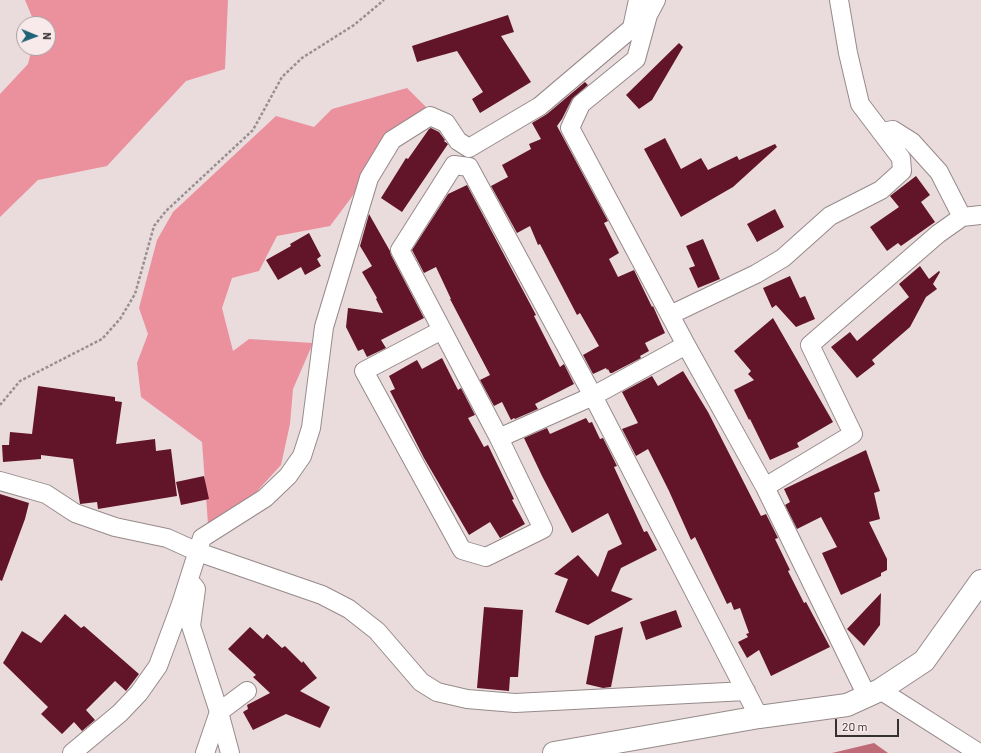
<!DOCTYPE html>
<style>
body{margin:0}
#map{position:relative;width:981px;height:753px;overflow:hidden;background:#eadcdd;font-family:Barlow,sans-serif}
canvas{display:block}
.north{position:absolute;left:16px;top:16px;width:40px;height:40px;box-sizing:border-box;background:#f8e9eb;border:1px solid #aa9fa1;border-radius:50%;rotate:91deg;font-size:11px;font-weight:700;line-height:16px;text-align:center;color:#363031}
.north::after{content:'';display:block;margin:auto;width:14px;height:18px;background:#216377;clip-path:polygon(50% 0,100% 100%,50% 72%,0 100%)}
.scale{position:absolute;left:835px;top:719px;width:64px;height:18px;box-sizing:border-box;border:2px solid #363031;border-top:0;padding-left:5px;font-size:12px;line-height:14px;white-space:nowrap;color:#363031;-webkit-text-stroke:3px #f8e9eb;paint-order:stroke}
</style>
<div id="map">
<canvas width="981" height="753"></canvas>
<div class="north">N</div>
<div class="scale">20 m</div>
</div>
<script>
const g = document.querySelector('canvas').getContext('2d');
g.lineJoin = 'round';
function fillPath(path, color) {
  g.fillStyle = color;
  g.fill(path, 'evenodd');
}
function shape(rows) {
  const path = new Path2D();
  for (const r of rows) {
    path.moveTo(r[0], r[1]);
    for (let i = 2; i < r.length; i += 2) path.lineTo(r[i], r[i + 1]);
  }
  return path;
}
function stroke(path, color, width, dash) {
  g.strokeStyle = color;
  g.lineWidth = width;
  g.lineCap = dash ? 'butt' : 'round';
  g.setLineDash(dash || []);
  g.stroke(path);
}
const green = shape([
 [25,0,228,0,225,69,186,81,107,166,38,180,0,217,0,94,28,64,32,48,48,48,48,24,35,24],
 [407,88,426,107,396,129,371,157,354,194,330,226,277,236,259,271,232,278,222,308,233,351,249,339,313,343,293,389,290,424,281,465,250,499,208,524,202,442,141,397,137,363,148,334,139,308,157,240,173,212,276,116,314,127,332,109]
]);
const water = shape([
 [874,743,888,753,832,753]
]);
const building = shape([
 [508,15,514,32,501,36,531,82,480,113,472,99,483,92,457,51,417,62,412,46],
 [679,43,683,47,652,100,639,109,626,95],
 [585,82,588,85,572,99,562,119,557,126,608,221,604,223,619,253,609,259,618,277,634,270,652,307,653,306,665,333,645,343,649,351,640,356,641,358,612,373,610,373,608,369,607,370,606,368,593,374,583,355,599,346,580,313,577,315,540,244,538,245,530,226,517,233,491,186,508,177,502,165,531,149,529,144,541,139,532,123,547,114],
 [431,128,439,132,445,140,444,141,448,144,402,212,381,198,406,158,408,159,429,129],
 [665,138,681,169,701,158,708,170,737,156,739,160,775,144,777,147,733,187,681,217,644,149],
 [916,176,930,195,921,202,935,222,901,246,898,243,887,251,870,227,899,207,890,196],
 [467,185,536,315,534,316,560,367,564,364,574,384,535,404,538,409,515,419,514,418,511,420,502,402,494,406,480,380,490,375,450,299,451,299,436,267,424,273,412,250,448,194],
 [775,209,784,227,757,242,747,224],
 [369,214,390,251,391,255,424,318,381,340,386,348,367,357,363,349,358,351,346,327,348,308,383,313,376,299,377,298,362,272,372,266,360,246],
 [309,233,321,256,317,259,321,266,305,275,301,267,278,280,266,260,291,246,290,244],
 [703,239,720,279,698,288,689,268,695,266,686,246],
 [920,266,929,279,939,271,940,272,933,284,937,289,926,297,910,327,872,360,875,364,857,378,831,347,850,332,857,341,909,297,899,284],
 [790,276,800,298,805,296,815,319,796,327,776,305,772,308,763,288],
 [773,318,833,422,797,443,799,447,770,460,750,419,749,420,734,390,754,380,748,374,751,371,734,351],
 [442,358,458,390,461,388,475,415,468,418,484,447,488,445,514,499,512,500,525,524,500,538,490,522,469,535,424,458,390,391,395,389,389,376,417,360,422,369],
 [683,371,708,412,761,516,766,514,778,538,775,539,790,570,788,571,804,603,806,602,830,647,771,676,759,650,747,658,738,642,748,637,746,634,749,633,740,608,734,610,731,602,727,604,695,537,691,540,669,491,648,449,636,456,622,429,638,423,622,392,652,376,658,386],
 [38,386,115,397,115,401,122,402,116,444,155,439,156,451,171,449,177,496,98,509,97,502,80,504,73,459,41,455,41,459,3,462,2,445,9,445,10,432,32,434],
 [586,418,589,423,592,422,600,439,603,438,617,466,614,467,644,532,647,531,657,550,621,568,611,591,633,599,588,625,555,612,568,579,554,574,578,555,598,577,608,551,622,544,608,513,572,533,542,476,524,438,547,428,550,434],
 [866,450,880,491,874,493,880,519,869,522,887,559,887,570,881,573,881,576,841,595,822,553,837,547,821,517,797,529,785,505,790,502,784,489],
 [204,476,209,499,181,505,176,482],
 [0,494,29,503,25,519,2,581,0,580],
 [881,593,880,625,864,646,847,629],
 [484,607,523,610,518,677,510,677,509,691,477,688],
 [676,610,682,627,646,640,640,622],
 [65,614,81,628,84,626,139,674,126,691,115,681,86,710,95,720,82,731,74,722,62,734,41,714,48,707,3,663,22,631,41,643],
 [250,627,263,639,267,634,282,648,285,646,302,663,303,661,317,678,300,691,330,707,320,728,286,714,253,730,243,712,248,709,247,705,270,693,253,677,256,675,228,649],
 [623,627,611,687,603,688,586,684,595,636]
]);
const path = shape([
 [0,405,20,381,102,339,120,319,135,294,154,226,166,211,253,130,282,77,302,58,354,25,384,0]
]);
const street = shape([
 [656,0,648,15,636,59,581,104,570,128,686,345,765,487,867,696],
 [881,132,893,130,912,142,939,172,962,217],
 [670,315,756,274,783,258,830,216,881,190,902,171,901,158,860,104,848,53,839,0],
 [442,330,364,371,462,550,486,557,543,529,499,438,400,250,454,165,469,167,593,396,759,717],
 [499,438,593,396,686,345],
 [0,481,46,494,75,513,115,527,167,538,198,552,322,595,349,609,377,631,421,682,437,692,467,699,515,703,746,691],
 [765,487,853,434,810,345,938,234,962,217,981,215],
 [193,585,196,589,191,626,219,712,230,753],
 [880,690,979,753],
 [72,753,120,713,139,693,158,666,181,604,202,538,265,498,288,476,302,456,311,428,324,327,369,178,392,140,430,116,446,123,458,141,469,148,540,106,632,28,638,0],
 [205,753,219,712,247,691]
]);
const secondary = shape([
 [554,753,759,717,847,705,880,690,924,661,981,581]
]);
fillPath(green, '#ea919d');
fillPath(water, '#bf6a77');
fillPath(building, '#621528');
stroke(street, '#978a8b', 20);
stroke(secondary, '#978a8b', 24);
stroke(path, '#9a8f90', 2.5, [3, 2]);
stroke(street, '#fff', 18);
stroke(secondary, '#fff', 22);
</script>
